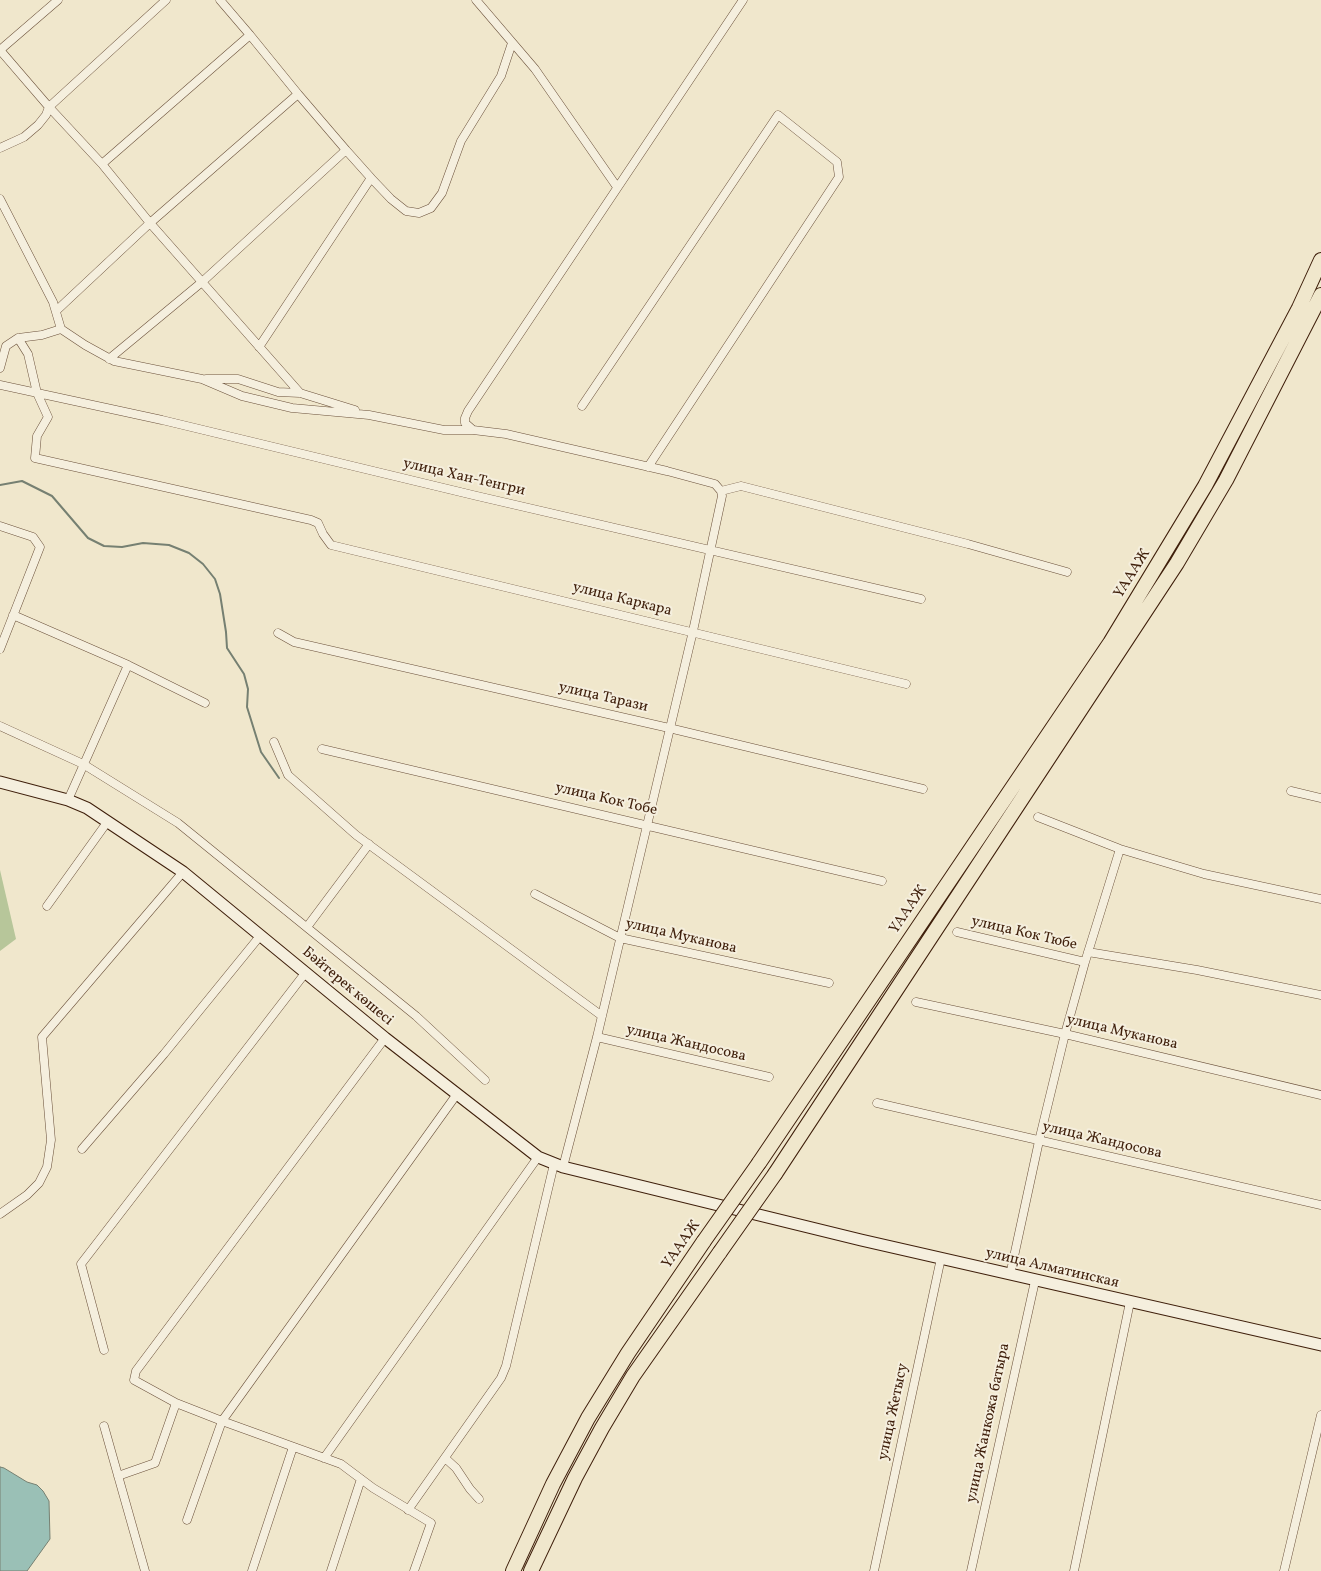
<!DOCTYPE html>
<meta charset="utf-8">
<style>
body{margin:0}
canvas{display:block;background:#f0e7cc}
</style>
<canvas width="1321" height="1571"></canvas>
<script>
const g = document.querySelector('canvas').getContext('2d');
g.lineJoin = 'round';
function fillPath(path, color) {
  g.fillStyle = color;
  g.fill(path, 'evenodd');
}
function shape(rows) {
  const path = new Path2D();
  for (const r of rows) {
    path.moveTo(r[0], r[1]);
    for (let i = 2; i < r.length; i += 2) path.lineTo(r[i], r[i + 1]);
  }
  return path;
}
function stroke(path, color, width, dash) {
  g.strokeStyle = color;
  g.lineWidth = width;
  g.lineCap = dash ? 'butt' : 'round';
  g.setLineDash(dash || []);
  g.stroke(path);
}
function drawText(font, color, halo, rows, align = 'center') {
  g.font = font + ' Vollkorn,serif';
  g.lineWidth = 4;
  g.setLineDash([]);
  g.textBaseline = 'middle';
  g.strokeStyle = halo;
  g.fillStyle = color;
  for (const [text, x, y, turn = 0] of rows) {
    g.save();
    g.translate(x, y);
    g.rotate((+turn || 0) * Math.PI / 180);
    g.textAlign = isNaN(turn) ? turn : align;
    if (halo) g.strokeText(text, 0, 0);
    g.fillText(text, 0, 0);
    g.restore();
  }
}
const green = shape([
 [0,870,16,939,0,951]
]);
const water = shape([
 [0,1467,4,1468,27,1482,37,1485,43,1491,49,1501,50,1539,27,1571,0,1571,0,1467]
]);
const stream = shape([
 [0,485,22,481,52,496,88,538,104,546,122,547,143,543,169,545,189,553,203,564,215,579,220,594,226,632,227,648,244,674,248,689,247,707,261,752,279,778]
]);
const street = shape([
 [220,0,250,35],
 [476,0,535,69,617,187],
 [0,148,24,137,38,125,46,115,49,107,0,50,58,0],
 [102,164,49,107,166,0],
 [371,178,391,199,406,211,419,213,431,208,442,193,461,141,501,76,512,43],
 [0,199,53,302,61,329,85,345,114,361,202,379,242,396,292,408,369,415,444,430,473,430],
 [56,311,150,223,102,164,250,35,298,94],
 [18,338,28,354,37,393,48,417,37,436,35,458,311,520,318,523,323,534,331,545,906,684],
 [259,347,371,178,346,150,202,282,300,393],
 [109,359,202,282,150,223,298,94,346,150],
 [0,368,6,346,18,338,42,335,61,329],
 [206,379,238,379,278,392,300,393,355,410],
 [0,385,162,420,477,496,921,599],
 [582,406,778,115,837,162,839,177,648,467],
 [721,491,741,486,968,544,1067,572],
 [0,526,33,537,40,547,0,649],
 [13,615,128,665,205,703],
 [278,633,294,642,669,728,923,789],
 [0,726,83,764,178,823,416,1016,485,1080],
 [274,742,288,775,356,835,602,1016],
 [322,749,882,881],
 [1291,791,1321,798],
 [68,800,128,665],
 [1038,817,1120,849,1204,874,1321,899],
 [535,894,620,938,829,983],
 [47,906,108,821],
 [307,927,369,844],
 [957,932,1085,962],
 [1088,952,1197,970,1321,995],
 [916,1002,1065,1034,1321,1095],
 [597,1037,769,1077],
 [877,1103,1321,1205],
 [82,1149,164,1054,260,936],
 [563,1167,597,1037,693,631,722,496,721,491,715,484,667,471,506,434,473,430,465,423,465,418,468,411,743,0],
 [0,1214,27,1195,39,1183,47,1167,51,1140,42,1037,183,872],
 [1010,1275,1039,1141,1065,1034,1085,962,1120,849],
 [104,1350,81,1264,306,972],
 [176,1403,222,1421,341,1464,373,1488,431,1523,414,1571],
 [104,1426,145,1571],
 [324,1458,538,1157],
 [445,1458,456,1468,470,1489,479,1499],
 [118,1476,155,1463,176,1403,134,1380,136,1371,385,1038],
 [408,1510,501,1378,506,1366,554,1164],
 [187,1520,222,1421,457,1094],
 [252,1571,293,1447],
 [331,1571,361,1479],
 [874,1571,941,1258],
 [971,1571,1035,1281],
 [1074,1571,1130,1302],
 [1284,1571,1321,1415]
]);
const secondary = shape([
 [0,782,68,800,87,808,183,872,385,1038,538,1157,563,1167,861,1240,1321,1345]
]);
const highway = shape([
 [759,1163,1110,643,1205,486,1299,308,1321,260],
 [775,1174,1177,563,1226,480,1321,295],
 [513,1571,553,1484,588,1418,628,1353,704,1241],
 [531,1571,575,1478,602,1428,633,1376,720,1252]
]);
const highwayBridge = shape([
 [704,1241,759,1163],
 [720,1252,775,1174]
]);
const streetNames = [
 ["улица Хан-Тенгри",464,478,13],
 ["ҮАААЖ",1133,574,-58],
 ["улица Каркара",622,600,14],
 ["улица Тарази",603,698,13],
 ["улица Кок Тобе",606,800,13],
 ["ҮАААЖ",909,910,-56],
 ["улица Кок Тюбе",1024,934,13],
 ["улица Муканова",681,937,13],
 ["Бәйтерек көшесі",347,987,40],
 ["улица Муканова",1122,1033,13],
 ["улица Жандосова",686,1044,13],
 ["улица Жандосова",1102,1141,13],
 ["ҮАААЖ",682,1245,-55],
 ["улица Алматинская",1052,1269,13],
 ["улица Жетысу",894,1412,-78],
 ["улица Жанкожа батыра",989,1423,-78]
];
fillPath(green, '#b7c69a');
fillPath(water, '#9ac0b6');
stroke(water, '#768072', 1);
stroke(stream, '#768072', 2);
stroke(street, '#6b513b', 9);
stroke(secondary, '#3f1f0b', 13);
stroke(highway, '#3f1f0b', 16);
stroke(street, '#f5efde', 8);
stroke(secondary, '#f5efde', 11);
stroke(highway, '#f0e7cc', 14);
stroke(highwayBridge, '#3f1f0b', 16, []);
stroke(highwayBridge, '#f0e7cc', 14);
drawText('15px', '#3f1f0b', '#f5efde', streetNames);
</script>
